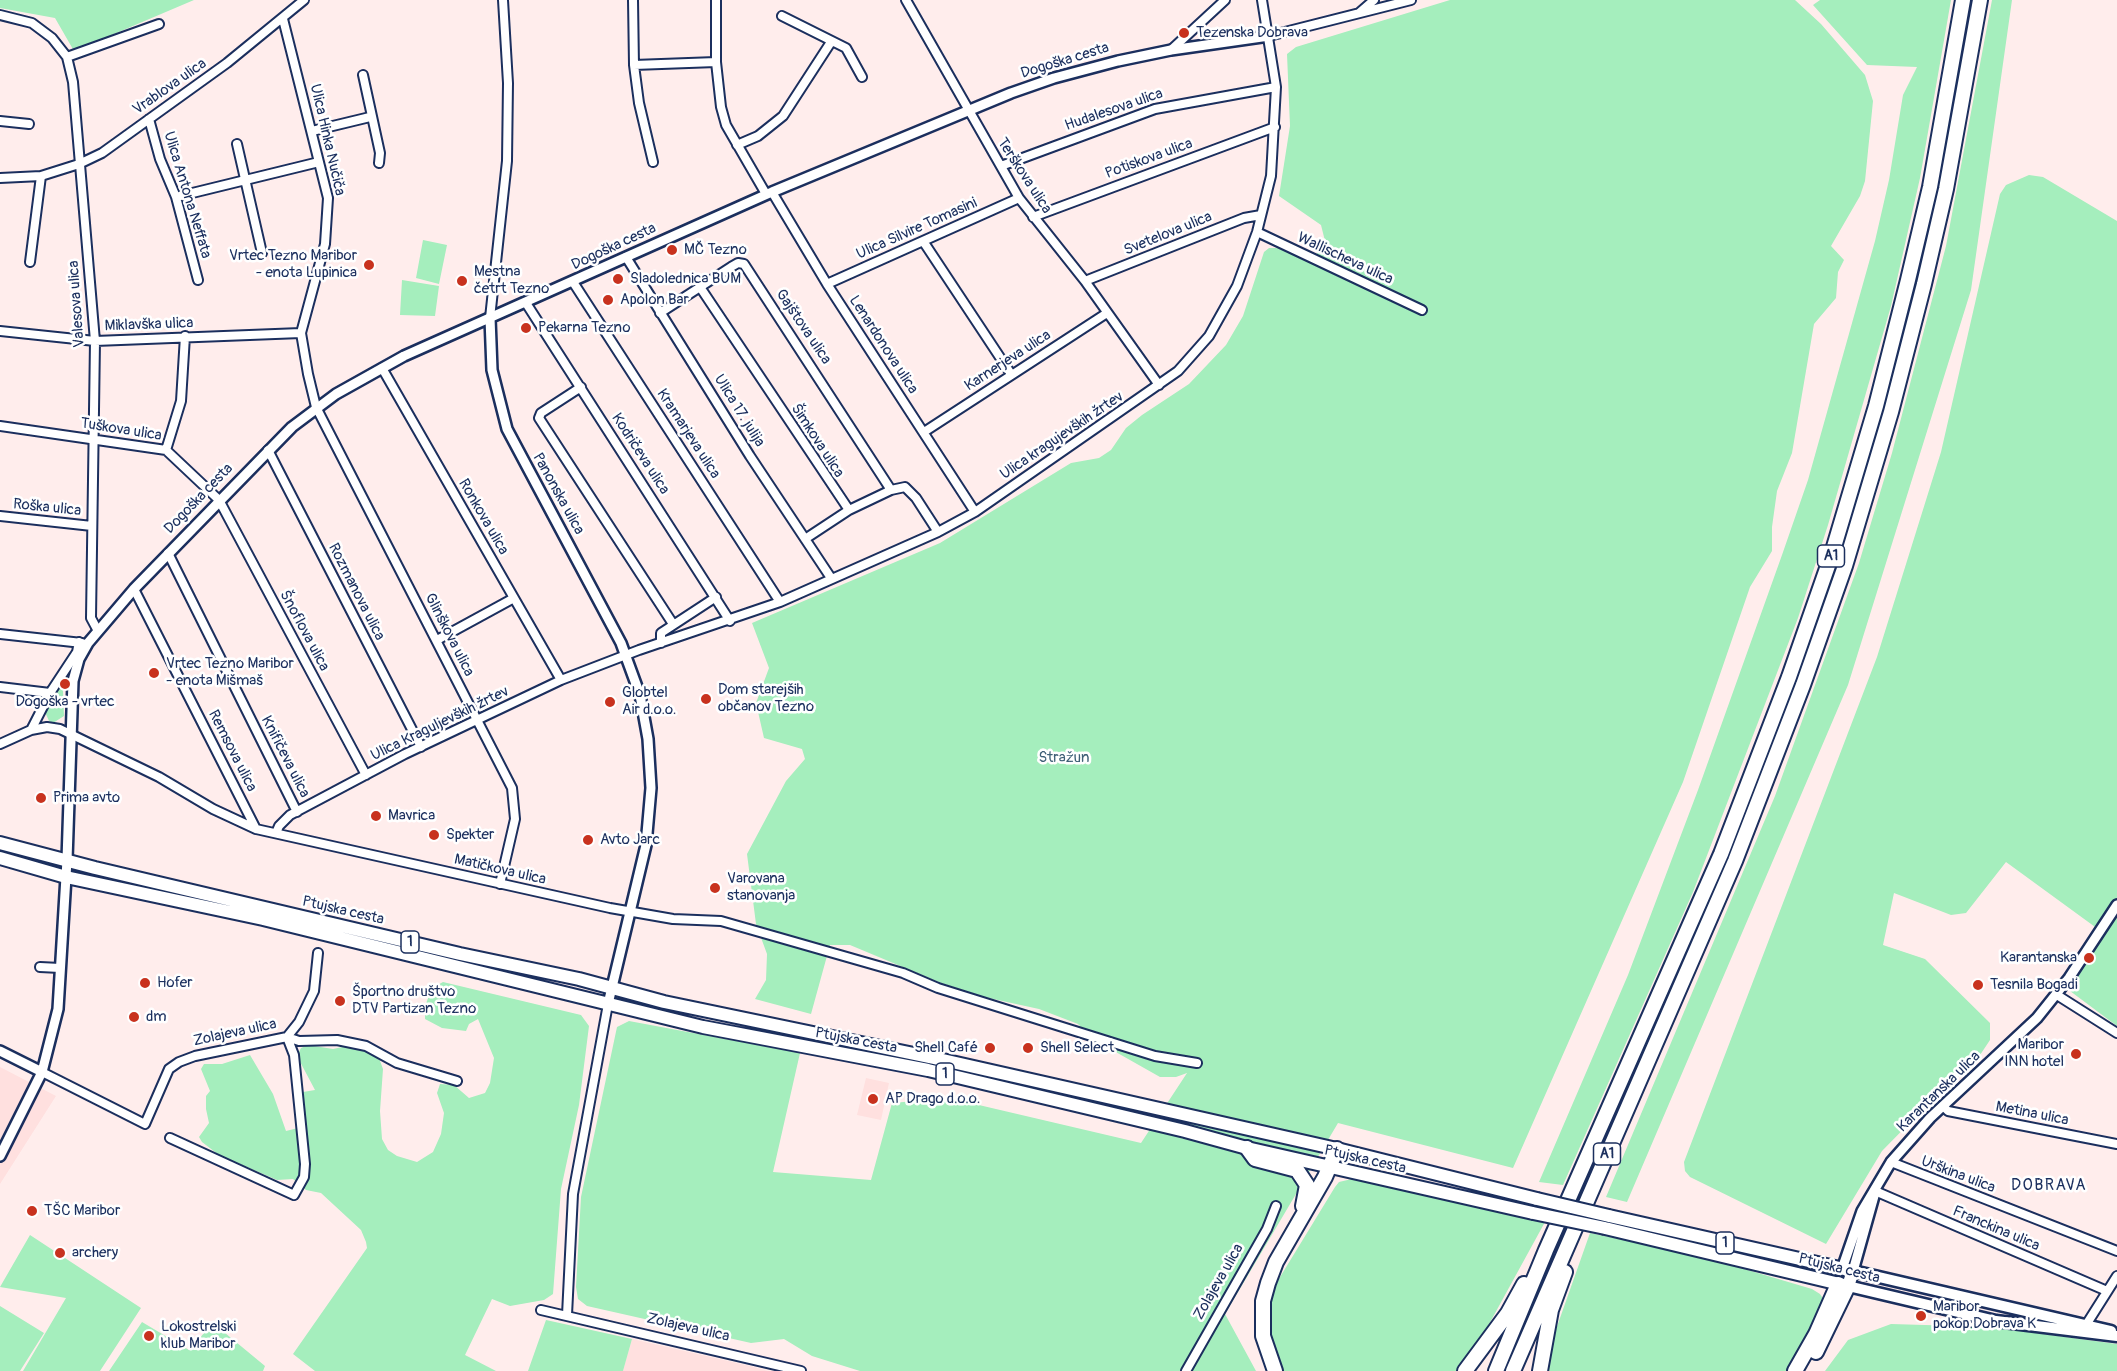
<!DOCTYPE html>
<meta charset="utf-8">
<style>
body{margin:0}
canvas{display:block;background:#ffedec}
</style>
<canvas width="2117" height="1371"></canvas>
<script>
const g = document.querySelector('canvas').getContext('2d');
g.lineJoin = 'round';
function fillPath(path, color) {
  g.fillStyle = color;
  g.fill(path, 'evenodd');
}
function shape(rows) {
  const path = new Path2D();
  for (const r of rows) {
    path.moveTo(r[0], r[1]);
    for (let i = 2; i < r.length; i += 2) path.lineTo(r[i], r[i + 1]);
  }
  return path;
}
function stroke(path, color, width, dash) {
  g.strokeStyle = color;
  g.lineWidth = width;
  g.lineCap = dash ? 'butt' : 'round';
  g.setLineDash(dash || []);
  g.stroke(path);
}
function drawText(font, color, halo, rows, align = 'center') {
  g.font = font + ' Pangolin,sans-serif';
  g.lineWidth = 5;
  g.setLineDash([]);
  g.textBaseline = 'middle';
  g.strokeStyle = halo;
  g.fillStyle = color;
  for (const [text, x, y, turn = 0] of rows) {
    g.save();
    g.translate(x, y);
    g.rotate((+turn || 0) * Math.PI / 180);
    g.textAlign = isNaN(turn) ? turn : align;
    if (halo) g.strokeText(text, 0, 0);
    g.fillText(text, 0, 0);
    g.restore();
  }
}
const built = shape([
 [0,1067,56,1096,0,1184],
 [866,1078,889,1083,881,1120,857,1115],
 [632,1339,750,1366,768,1371,623,1371]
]);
const green = shape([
 [0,0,194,0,74,51,55,18,0,8],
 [1450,0,1795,0,1821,24,1865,75,1873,101,1865,181,1860,196,1831,246,1844,260,1838,272,1836,298,1814,324,1792,453,1777,491,1772,527,1772,551,1750,587,1683,782,1513,1168,1338,1123,1225,1314,1256,1371,860,1371,812,1356,784,1339,751,1343,587,1306,578,1299,576,1287,581,1197,617,1027,629,1021,800,1053,773,1172,871,1180,892,1103,949,1098,1141,1143,1187,1073,1176,1077,1160,1077,1091,1038,1078,1024,1039,1009,984,997,941,983,850,945,830,945,811,1014,755,999,766,980,767,954,756,924,747,854,786,781,805,759,802,749,764,738,756,703,769,668,752,623,940,543,1071,463,1099,458,1111,450,1126,428,1142,415,1189,384,1226,345,1243,316,1264,252,1269,248,1280,248,1307,261,1320,251,1325,241,1321,225,1279,196,1290,126,1287,54,1296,47],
 [1820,0,1951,0,1920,178,1891,306,1828,525,1798,618,1693,892,1563,1185,1539,1182,1628,975,1698,790,1782,555,1808,480,1875,241,1889,180,1903,95,1917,67,1867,65,1813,5],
 [1992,0,2012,0,1971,290,1848,685,1627,1202,1606,1197,1775,796,1859,563,1892,453,1946,246],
 [2029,175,2043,177,2117,221,2117,1026,2066,988,2102,932,2006,862,1966,913,1951,915,1894,893,1883,945,1925,959,1990,1023,1990,1040,1976,1061,1933,1099,1882,1151,1826,1244,1690,1177,1685,1171,1684,1162,1877,657,1941,452,2000,194,2006,185],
 [423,240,447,245,439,284,416,278],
 [402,280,439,286,435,316,400,315],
 [64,679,66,680,63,691,64,716,53,723,49,721,45,712],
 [443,982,581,1015,589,1026,579,1105,561,1189,553,1294,544,1300,510,1306,492,1299,465,1355,496,1371,315,1371,293,1354,367,1248,366,1242,361,1230,321,1193,306,1190,293,1179,277,1180,219,1155,202,1142,199,1137,209,1123,206,1109,206,1096,210,1091,201,1069,204,1064,222,1064,250,1055,273,1094,286,1131,306,1126,303,1092,315,1090,297,1056,301,1048,308,1045,333,1049,352,1045,366,1049,379,1058,383,1069,380,1111,382,1139,388,1150,397,1156,417,1162,433,1152,441,1134,444,1113,437,1093,440,1084,454,1085,469,1098,485,1093,490,1083,494,1058,478,1019,469,1024,466,1031,442,1028,425,1019,425,1006,432,988],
 [1356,1178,1545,1222,1488,1326,1490,1330,1458,1371,1282,1371,1273,1351,1269,1327,1270,1301,1277,1282,1335,1187,1339,1182],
 [1590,1233,1697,1255,1812,1289,1820,1294,1824,1300,1792,1371,1547,1371,1549,1337,1554,1335],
 [30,1235,141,1308,100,1371,23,1371,66,1298,0,1287],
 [0,1306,44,1333,20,1371,0,1371],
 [546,1320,632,1339,623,1371,528,1371],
 [142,1322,189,1350,213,1323,265,1366,263,1371,109,1371],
 [1891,1324,1992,1327,2117,1344,2117,1371,1825,1371,1848,1340]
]);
const minor = shape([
 [633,0,634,65,639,103,653,162],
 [716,0,716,62,721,107,726,125,766,194],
 [906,0,1019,198,1085,281,1159,385],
 [1359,13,1374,0],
 [0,15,32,23,52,38,67,57,73,82,95,341,91,618,98,631],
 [782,16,846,48,862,77],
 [283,19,328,198,325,244,301,333,308,374,316,407,512,788,515,819,500,884],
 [1269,36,1411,0],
 [1171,50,1225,0],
 [67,57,159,24],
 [634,65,716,62],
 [363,75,380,153,379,163],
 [149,119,160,159,176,197,198,280],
 [0,121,29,124],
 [312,131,370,117],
 [237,144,262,253],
 [737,145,758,136,783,116,831,42],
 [1001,166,1155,109,1276,87],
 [0,178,41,176,79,164,102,153,227,63,304,0],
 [772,192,827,284,975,512],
 [176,197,319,162],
 [1033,217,1275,127],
 [1257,232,1422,310],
 [923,241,1011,374],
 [626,257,750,456,831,578],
 [30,262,41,176],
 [1085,281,1244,218,1261,215],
 [573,282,780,602],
 [827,284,1019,198],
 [700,287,849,510,891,490,905,487,916,498,938,532],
 [526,303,730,621],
 [660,313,731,267,738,263,744,264,891,490],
 [490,318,507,161,508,83,503,0],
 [0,331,95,341,301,333],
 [382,368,561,680],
 [581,387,541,413,539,418,673,624],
 [0,426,166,450,219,500,366,775],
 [924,432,1107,313],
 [166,450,181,401,185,336],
 [268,450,421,747],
 [0,516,92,526],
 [805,539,849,510],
 [168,553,297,812],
 [134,589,256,829],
 [0,634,82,643],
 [437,640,514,598],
 [661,643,661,633,716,597],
 [0,687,50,693],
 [31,730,47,727,60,729,159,777,213,809,256,829,610,908,673,919,721,921,903,973,938,988,1155,1056,1197,1063],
 [0,744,31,730,50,693,77,652,79,642],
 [276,833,279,826,290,815,405,754,561,680,639,650,780,602,938,532,975,512,1178,371,1209,336,1237,286,1257,232,1271,176,1276,87,1262,0],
 [40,967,60,968],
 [2057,995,2117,1033],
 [287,1037,299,1041,337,1040,366,1046,397,1063,457,1081],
 [42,1072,145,1124,169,1069,179,1062,195,1056,287,1037,299,1022,314,991,318,953],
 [1943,1106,1948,1111,2117,1144],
 [170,1138,294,1195,304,1177,305,1164,294,1055,287,1037],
 [1891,1162,2117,1251],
 [1875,1191,2107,1291],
 [541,1310,801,1371],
 [567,1315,573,1194,608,1004],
 [2086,1325,2117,1276],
 [1186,1371,1267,1229,1276,1206]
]);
const tertiary = shape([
 [490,318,492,370,507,429,621,643,640,695,648,739,651,788,646,845,608,1004],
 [0,1051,42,1072],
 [0,1156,42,1072,58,1009,67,860,73,681,79,659,88,643,134,589,292,427,336,394,404,356,772,192,1011,93,1054,78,1118,61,1171,50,1269,36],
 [1842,1269,1862,1211,1891,1162,1930,1118,2037,1018,2069,978,2117,905],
 [1853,1271,1874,1196]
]);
const secondary = shape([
 [1853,1271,2111,1331],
 [1848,1286,1996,1321,2117,1336]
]);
const primary = shape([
 [0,843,95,868,460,954,579,979,664,1002,943,1060,1337,1149,1537,1199],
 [0,858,66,877,263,919,703,1027,928,1070,1185,1131,1247,1148,1533,1213],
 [1605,1228,1848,1286,1853,1271,1609,1216]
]);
const motorway = shape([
 [1247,1148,1255,1159,1297,1170,1307,1185,1303,1206],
 [1816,1352,1848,1286],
 [1275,1371,1263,1336,1263,1301,1268,1283,1276,1262,1325,1177,1337,1149],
 [1465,1371,1508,1313,1524,1284],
 [1496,1371,1546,1250,1721,854,1789,677,1831,557,1876,406,1908,280,1930,187,1963,0],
 [1513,1371,1735,861,1803,685,1845,566,1891,412,1924,284,1946,189,1980,0],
 [1540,1371,1551,1310,1565,1272],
 [1795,1371,1816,1334,1838,1284]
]);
const primaryBridge = shape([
 [1537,1199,1609,1216],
 [1533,1213,1605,1228]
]);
const markers = [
 [1184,33,6,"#c8321e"],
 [672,250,6,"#c8321e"],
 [369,265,6,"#c8321e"],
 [618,279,6,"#c8321e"],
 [462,281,6,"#c8321e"],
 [608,300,6,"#c8321e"],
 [526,328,6,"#c8321e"],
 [154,673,6,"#c8321e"],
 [65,684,6,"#c8321e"],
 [706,699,6,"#c8321e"],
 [610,702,6,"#c8321e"],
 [41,798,6,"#c8321e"],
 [376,816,6,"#c8321e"],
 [434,835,6,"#c8321e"],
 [588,840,6,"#c8321e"],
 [715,888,6,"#c8321e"],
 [2089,958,6,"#c8321e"],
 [145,983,6,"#c8321e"],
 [1978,985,6,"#c8321e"],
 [340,1001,6,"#c8321e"],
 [134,1017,6,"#c8321e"],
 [990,1048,6,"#c8321e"],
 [1028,1048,6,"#c8321e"],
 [2076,1054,6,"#c8321e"],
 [873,1099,6,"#c8321e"],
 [32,1211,6,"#c8321e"],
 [60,1253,6,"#c8321e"],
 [1921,1316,6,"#c8321e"],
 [149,1336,6,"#c8321e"]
];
const shields = [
 [1831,556,27],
 [410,942,18],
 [945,1074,18],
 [1607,1154,27],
 [1725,1243,18]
];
const shieldNames = [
 ["A1",1831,556],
 ["1",410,942],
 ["1",945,1074],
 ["A1",1607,1154],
 ["1",1725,1243]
];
const poiNames = [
 ["Tezenska Dobrava",1196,33],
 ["MČ Tezno",684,250],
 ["Vrtec Tezno Maribor",357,256,"right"],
 ["- enota Lupinica",357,273,"right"],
 ["Mestna",474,272],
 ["četrt Tezno",474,289],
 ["Sladolednica BUM",630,279],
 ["Apolon Bar",620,300],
 ["Pekarna Tezno",538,328],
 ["Vrtec Tezno Maribor",166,664],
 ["- enota Mišmaš",166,681],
 ["Dom starejših",718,690],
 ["občanov Tezno",718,707],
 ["Globtel",622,693],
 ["Air d.o.o.",622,710],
 ["Dogoška - vrtec",65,702,"center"],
 ["Prima avto",53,798],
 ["Mavrica",388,816],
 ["Spekter",446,835],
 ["Avto Jarc",600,840],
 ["Varovana",727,879],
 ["stanovanja",727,896],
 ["Karantanska",2077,958,"right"],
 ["Hofer",157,983],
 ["Tesnila Bogadi",1990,985],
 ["Športno društvo",352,992],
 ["DTV Partizan Tezno",352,1009],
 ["dm",146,1017],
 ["Maribor",2064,1045,"right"],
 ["INN hotel",2064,1062,"right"],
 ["Shell Café",978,1048,"right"],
 ["Shell Select",1040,1048],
 ["AP Drago d.o.o.",885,1099],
 ["TŠC Maribor",44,1211],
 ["archery",72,1253],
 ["Maribor",1933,1307],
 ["pokop.Dobrava K",1933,1324],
 ["Lokostrelski",161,1327],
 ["klub Maribor",161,1344]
];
const streetNames = [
 ["Dogoška cesta",1065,61,-17],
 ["Vrablova ulica",170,87,-35],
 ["Hudalesova ulica",1114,110,-19],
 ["Ulica Hinka Nučiča",327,140,77],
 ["Potiskova ulica",1149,159,-20],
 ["Terškova ulica",1024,176,57],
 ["Ulica Antona Neffata",187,195,73],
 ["Ulica Silvire Tomasini",917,229,-24],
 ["Svetelova ulica",1168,234,-22],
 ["Dogoška cesta",614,247,-25],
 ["Wallischeva ulica",1345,259,25],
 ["Valesova ulica",77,304,-94],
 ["Miklavška ulica",149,325,-2],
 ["Gajštova ulica",803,327,56],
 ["Lenardonova ulica",883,345,57],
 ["Karnerjeva ulica",1008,361,-33],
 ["Ulica 17. julija",739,411,58],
 ["Tuškova ulica",121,430,9],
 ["Kramarjeva ulica",688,434,57],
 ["Ulica kragujevških žrtev",1062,436,-34],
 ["Šimkova ulica",817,441,57],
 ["Kodričeva ulica",640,454,57],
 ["Panonska ulica",558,494,61],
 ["Dogoška cesta",199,499,-46],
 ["Roška ulica",47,508,6],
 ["Ronkova ulica",483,517,60],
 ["Rozmanova ulica",356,592,63],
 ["Šnoflova ulica",304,631,62],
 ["Glinškova ulica",449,635,63],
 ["Ulica Kraguljevških žrtev",440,724,-26],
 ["Remsova ulica",232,751,63],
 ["Knifičeva ulica",285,757,63],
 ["Matičkova ulica",500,870,13],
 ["Ptujska cesta",343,911,13],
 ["Zolajeva ulica",235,1033,-12],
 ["Ptujska cesta",856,1041,11],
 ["Karantanska ulica",1939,1092,-44],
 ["Metina ulica",2032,1114,11],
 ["Ptujska cesta",1365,1160,13],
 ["Urškina ulica",1958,1175,21],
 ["Franckina ulica",1996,1229,23],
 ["Ptujska cesta",1839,1269,14],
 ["Zolajeva ulica",1219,1282,-60],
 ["Zolajeva ulica",688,1328,13]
];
const parkNames = [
 ["Stražun",1064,758]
];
const neighbourhoodNames = [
 ["DOBRAVA",2049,1186]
];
fillPath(built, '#ffe0df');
fillPath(green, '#a5eebd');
stroke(minor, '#1b2f5e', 12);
stroke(tertiary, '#1b2f5e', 14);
stroke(secondary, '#1b2f5e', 15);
stroke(primary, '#1b2f5e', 16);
stroke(motorway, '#1b2f5e', 18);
stroke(minor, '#fff', 8);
stroke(tertiary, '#fff', 9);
stroke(secondary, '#fff', 10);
stroke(primary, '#fff', 12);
stroke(motorway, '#fff', 14);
stroke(primaryBridge, '#1b2f5e', 16, []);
stroke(primaryBridge, '#fff', 12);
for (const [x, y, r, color] of markers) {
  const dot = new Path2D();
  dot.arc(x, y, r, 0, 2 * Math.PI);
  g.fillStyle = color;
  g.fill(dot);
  stroke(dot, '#fff', 2);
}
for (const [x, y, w] of shields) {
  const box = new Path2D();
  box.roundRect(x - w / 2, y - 11, w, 22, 4.5);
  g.fillStyle = '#fff';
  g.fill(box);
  stroke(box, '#1b2f5e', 1.5);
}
drawText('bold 14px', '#1b2f5e', null, shieldNames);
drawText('15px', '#1b2f5e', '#fff', poiNames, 'left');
drawText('15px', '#1b2f5e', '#fff', streetNames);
drawText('15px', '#3e5f76', '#fff', parkNames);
g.letterSpacing = '1.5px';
drawText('16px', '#1b2f5e', '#fff', neighbourhoodNames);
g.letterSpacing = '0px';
</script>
